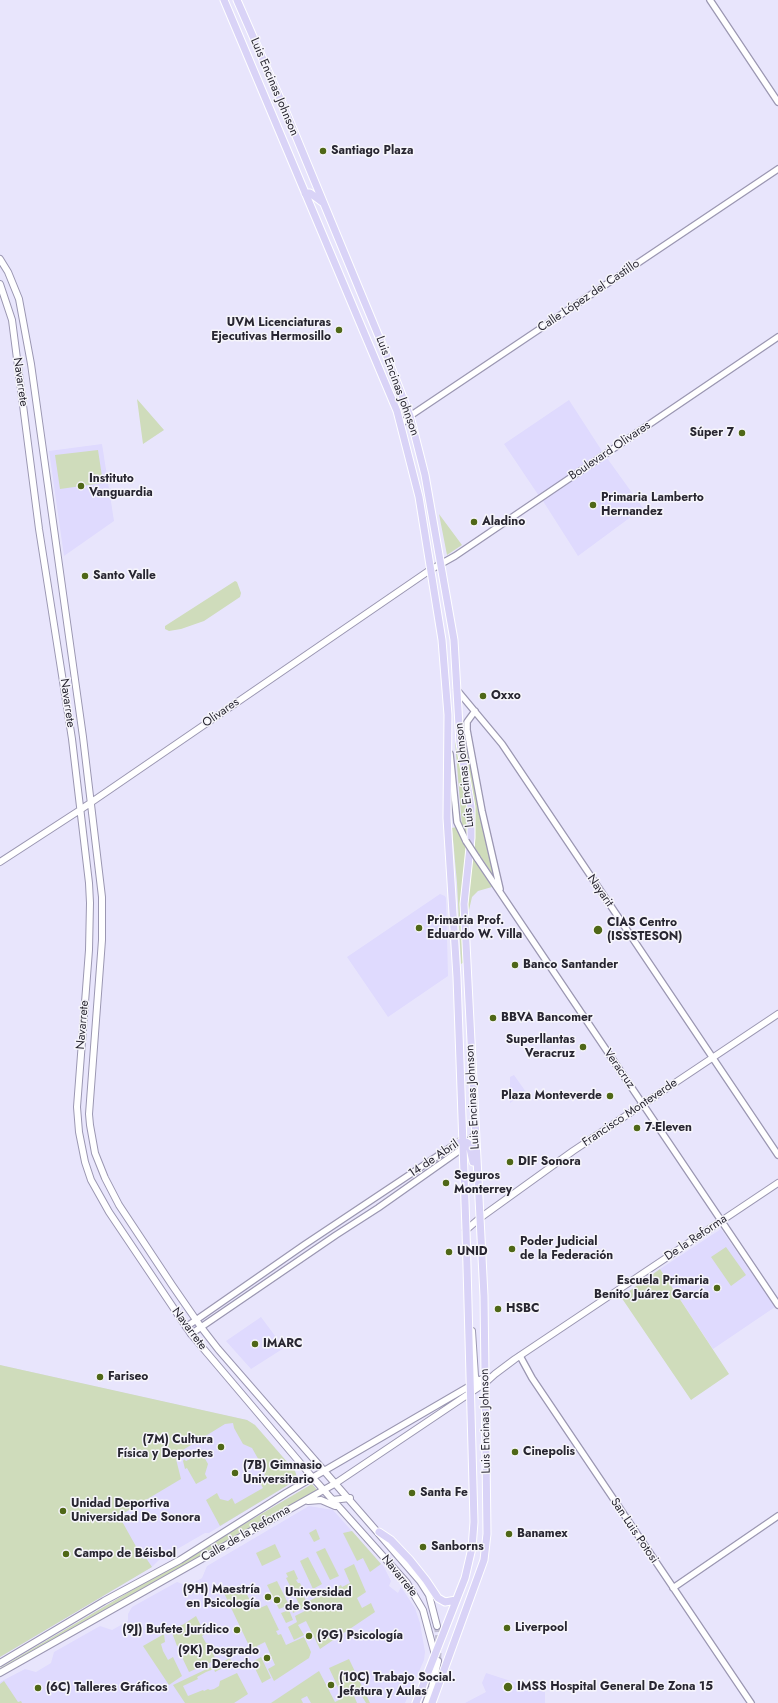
<!DOCTYPE html>
<meta charset="utf-8">
<style>
body{margin:0}
canvas{display:block;background:#e8e5fc}
</style>
<canvas width="778" height="1703"></canvas>
<script>
const g = document.querySelector('canvas').getContext('2d');
g.lineJoin = 'round';
function fillPath(path, color) {
  g.fillStyle = color;
  g.fill(path, 'evenodd');
}
function shape(rows) {
  const path = new Path2D();
  for (const r of rows) {
    path.moveTo(r[0], r[1]);
    for (let i = 2; i < r.length; i += 2) path.lineTo(r[i], r[i + 1]);
  }
  return path;
}
function stroke(path, color, width, dash) {
  g.strokeStyle = color;
  g.lineWidth = width;
  g.lineCap = dash ? 'butt' : 'round';
  g.setLineDash(dash || []);
  g.stroke(path);
}
function drawText(font, color, halo, rows, align = 'center') {
  g.font = font + ' Jost,sans-serif';
  g.lineWidth = 3;
  g.setLineDash([]);
  g.textBaseline = 'middle';
  g.strokeStyle = halo;
  g.fillStyle = color;
  for (const [text, x, y, turn = 0] of rows) {
    g.save();
    g.translate(x, y);
    g.rotate((+turn || 0) * Math.PI / 180);
    g.textAlign = isNaN(turn) ? turn : align;
    if (halo) g.strokeText(text, 0, 0);
    g.fillText(text, 0, 0);
    g.restore();
  }
}
const built = shape([
 [569,400,602,451,539,496,504,444],
 [102,444,114,521,64,556,49,451],
 [607,458,643,508,578,556,543,501],
 [440,894,445,896,446,898,448,976,388,1017,347,957],
 [514,1075,526,1092,510,1103,510,1077],
 [721,1229,775,1307,713,1349,660,1269],
 [261,1317,284,1348,251,1369,226,1341],
 [0,1365,247,1420,255,1425,295,1471,297,1477,288,1485,209,1533,205,1533,160,1559,152,1567,0,1657],
 [309,1506,333,1510,384,1567,391,1581,389,1586,398,1593,401,1587,415,1608,420,1623,425,1652,424,1660,405,1703,0,1703,0,1682,25,1669,36,1672,51,1663,54,1652,100,1626,112,1630,128,1621,128,1614,132,1607,177,1582,188,1586,202,1578,207,1566],
 [486,1673,545,1692,545,1703,465,1703,486,1692,482,1683]
]);
const green = shape([
 [137,399,164,430,143,444],
 [98,450,103,483,60,489,55,455],
 [439,514,462,545,447,555],
 [235,581,237,582,241,593,240,597,204,621,181,629,169,631,165,629,165,626],
 [462,731,465,734,494,877,475,848,475,808],
 [455,741,459,752,468,813,470,840,462,827],
 [456,827,468,849,464,962,461,964,457,883,452,828],
 [473,858,492,887,478,891,472,897,469,910,469,928,467,928,466,909],
 [726,1247,746,1275,731,1286,711,1257],
 [660,1269,729,1374,691,1400,621,1297],
 [0,1365,247,1420,255,1425,295,1471,297,1477,288,1485,220,1526,206,1500,217,1493,220,1499,228,1501,232,1498,235,1504,263,1488,259,1481,264,1478,265,1471,252,1448,243,1444,234,1428,233,1423,225,1424,178,1453,176,1459,181,1479,119,1516,143,1559,146,1558,152,1567,0,1657],
 [202,1453,208,1464,205,1474,207,1478,196,1484,187,1468,185,1469,183,1461,184,1459,186,1461],
 [312,1484,319,1492,0,1670,0,1668],
 [316,1529,320,1539,314,1542,309,1533],
 [352,1531,381,1564,370,1572,363,1558,357,1561,343,1533],
 [275,1544,281,1557,262,1566,256,1553],
 [325,1548,339,1576,330,1580,316,1552],
 [308,1557,322,1584,313,1589,300,1561],
 [354,1564,366,1592,357,1598,362,1608,371,1603,375,1612,320,1649,306,1621,298,1625,304,1635,294,1640,288,1627,297,1622,295,1616,311,1608,309,1601,341,1585,342,1587,350,1583,344,1569],
 [294,1570,298,1579,296,1580,298,1583,300,1583,305,1593,303,1594,308,1606,293,1613,292,1610,300,1606,286,1578,288,1577,286,1573],
 [277,1581,289,1605,279,1609,267,1585],
 [242,1585,255,1610,267,1605,279,1630,276,1631,278,1635,281,1634,286,1645,304,1637,311,1652,309,1658,274,1681,268,1669,275,1665,265,1642,257,1646,259,1651,253,1654,224,1593],
 [289,1610,293,1620,286,1623,281,1613],
 [196,1616,205,1634,202,1636,206,1643,208,1643,216,1660,189,1672,181,1655,184,1654,180,1645,177,1646,171,1630,184,1624],
 [164,1634,165,1642,161,1644,163,1651,168,1660,173,1657,182,1676,169,1685,143,1646],
 [261,1657,271,1678,262,1683,252,1662],
 [230,1658,232,1663,215,1672,214,1669,206,1672,197,1677,198,1679,183,1686,188,1696,203,1690,204,1691,208,1689,210,1690,214,1689,219,1686,220,1681,237,1673,248,1694,234,1703,185,1703,173,1685],
 [349,1659,370,1703,366,1703,360,1693,354,1696,357,1703,311,1703,307,1696,301,1699,303,1703,271,1703,319,1671,335,1702,343,1698,329,1668],
 [4,1681,18,1702,21,1701,22,1703,0,1703,0,1684]
]);
const secondaryTunnel = shape([
 [437,1626,439,1646,438,1661]
]);
const tertiary = shape([
 [710,0,778,102],
 [401,424,410,416,778,169],
 [430,570,455,556,778,337],
 [457,690,502,744,778,1155],
 [475,711,467,722,467,730,482,811,500,889],
 [450,754,457,822,466,841],
 [477,858,778,1305],
 [186,1327,304,1245,460,1141],
 [191,1334,336,1235,378,1208,463,1148,475,1134],
 [520,1356,532,1378,751,1703],
 [673,1588,778,1516]
]);
const secondary = shape([
 [0,259,8,272,19,299,31,364,83,737,102,897,102,940,89,1114,90,1125,95,1153,105,1178,119,1205,172,1285,201,1327,218,1349,420,1581,429,1595,437,1626],
 [0,284,12,320,39,529,72,739,89,883,90,903,89,950,77,1107,79,1132,85,1162,91,1180,109,1212,191,1334,313,1478,407,1583,423,1610,435,1655],
 [0,862,80,810,430,570],
 [466,1230,480,1218,573,1151,778,1014],
 [472,1331,475,1376,476,1379,481,1381],
 [332,1500,350,1498],
 [308,1501,321,1500,335,1506],
 [0,1663,104,1601,180,1560,286,1493,487,1376],
 [0,1673,336,1483,485,1383,495,1374,515,1359,778,1183],
 [426,1703,432,1687,438,1661]
]);
const primary = shape([
 [224,0,397,411,419,497,442,640,448,715,447,818,457,977,466,1230,474,1522,472,1548,465,1578,416,1703],
 [237,0,286,112,384,349,410,416,425,475,454,640,460,743,471,807,471,838,464,904,484,1296,487,1534,484,1560,432,1703],
 [305,193,310,193,322,202],
 [457,1143,466,1142,469,1144,473,1162],
 [379,1532,391,1540,410,1560,426,1580,438,1598,445,1602,456,1600]
]);
const tertiaryBridge = shape([
 [466,841,477,858]
]);
const markers = [
 [323,151,4,"#4f6717"],
 [339,330,4,"#4f6717"],
 [742,433,4,"#4f6717"],
 [81,486,4,"#4f6717"],
 [593,505,4,"#4f6717"],
 [474,522,4,"#4f6717"],
 [85,576,4,"#4f6717"],
 [483,696,4,"#4f6717"],
 [419,928,4,"#4f6717"],
 [598,930,5,"#4f6717"],
 [515,965,4,"#4f6717"],
 [493,1018,4,"#4f6717"],
 [583,1047,4,"#4f6717"],
 [610,1096,4,"#4f6717"],
 [637,1128,4,"#4f6717"],
 [510,1162,4,"#4f6717"],
 [446,1183,4,"#4f6717"],
 [512,1249,4,"#4f6717"],
 [449,1252,4,"#4f6717"],
 [717,1288,4,"#4f6717"],
 [498,1309,4,"#4f6717"],
 [255,1344,4,"#4f6717"],
 [100,1377,4,"#4f6717"],
 [221,1447,4,"#4f6717"],
 [515,1452,4,"#4f6717"],
 [235,1473,4,"#4f6717"],
 [412,1493,4,"#4f6717"],
 [63,1511,4,"#4f6717"],
 [509,1534,4,"#4f6717"],
 [423,1547,4,"#4f6717"],
 [66,1554,4,"#4f6717"],
 [268,1597,4,"#4f6717"],
 [277,1600,4,"#4f6717"],
 [507,1628,4,"#4f6717"],
 [237,1630,4,"#4f6717"],
 [309,1636,4,"#4f6717"],
 [267,1658,4,"#4f6717"],
 [331,1685,4,"#4f6717"],
 [508,1687,5,"#4f6717"],
 [38,1688,4,"#4f6717"]
];
const streetNames = [
 ["Luis Encinas Johnson",274,87,67],
 ["Calle López del Castillo",589,296,-34],
 ["Navarrete",20,382,82],
 ["Luis Encinas Johnson",397,386,70],
 ["Boulevard Olivares",610,451,-34],
 ["Navarrete",67,703,82],
 ["Olivares",221,713,-35],
 ["Luis Encinas Johnson",465,775,-96],
 ["Nayarit",600,891,55],
 ["Navarrete",83,1025,-85],
 ["Veracruz",619,1069,55],
 ["Luis Encinas Johnson",473,1097,-93],
 ["Francisco Monteverde",630,1113,-34],
 ["14 de Abril",434,1159,-34],
 ["De la Reforma",696,1238,-34],
 ["Navarrete",189,1329,53],
 ["Luis Encinas Johnson",486,1421,-91],
 ["San Luis Potosi",634,1531,56],
 ["Calle de la Reforma",246,1534,-30],
 ["Navarrete",399,1576,51]
];
const poiNames = [
 ["Santiago Plaza",331,151],
 ["UVM Licenciaturas",331,323,"right"],
 ["Ejecutivas Hermosillo",331,337,"right"],
 ["Súper 7",734,433,"right"],
 ["Instituto",89,479],
 ["Vanguardia",89,493],
 ["Primaria Lamberto",601,498],
 ["Hernandez",601,512],
 ["Aladino",482,522],
 ["Santo Valle",93,576],
 ["Oxxo",491,696],
 ["Primaria Prof.",427,921],
 ["Eduardo W. Villa",427,935],
 ["CIAS Centro",607,923],
 ["(ISSSTESON)",607,937],
 ["Banco Santander",523,965],
 ["BBVA Bancomer",501,1018],
 ["Superllantas",575,1040,"right"],
 ["Veracruz",575,1054,"right"],
 ["Plaza Monteverde",602,1096,"right"],
 ["7-Eleven",645,1128],
 ["DIF Sonora",518,1162],
 ["Seguros",454,1176],
 ["Monterrey",454,1190],
 ["Poder Judicial",520,1242],
 ["de la Federación",520,1256],
 ["UNID",457,1252],
 ["Escuela Primaria",709,1281,"right"],
 ["Benito Juárez García",709,1295,"right"],
 ["HSBC",506,1309],
 ["IMARC",263,1344],
 ["Fariseo",108,1377],
 ["(7M) Cultura",213,1440,"right"],
 ["Física y Deportes",213,1454,"right"],
 ["Cinepolis",523,1452],
 ["(7B) Gimnasio",243,1466],
 ["Universitario",243,1480],
 ["Santa Fe",420,1493],
 ["Unidad Deportiva",71,1504],
 ["Universidad De Sonora",71,1518],
 ["Banamex",517,1534],
 ["Sanborns",431,1547],
 ["Campo de Béisbol",74,1554],
 ["(9H) Maestría",260,1590,"right"],
 ["en Psicología",260,1604,"right"],
 ["Universidad",285,1593],
 ["de Sonora",285,1607],
 ["Liverpool",515,1628],
 ["(9J) Bufete Jurídico",229,1630,"right"],
 ["(9G) Psicología",317,1636],
 ["(9K) Posgrado",259,1651,"right"],
 ["en Derecho",259,1665,"right"],
 ["(10C) Trabajo Social.",339,1678],
 ["Jefatura y Aulas",339,1692],
 ["IMSS Hospital General De Zona 15",517,1687],
 ["(6C) Talleres Gráficos",46,1688]
];
fillPath(built, '#dfdafe');
fillPath(green, '#cfdcbb');
stroke(secondaryTunnel, '#c2bfd3', 6, [6, 3]);
stroke(tertiary, '#9b97b2', 8);
stroke(secondary, '#9b97b2', 8);
stroke(primary, '#fff', 9);
stroke(tertiary, '#fff', 5.5);
stroke(secondary, '#fff', 6);
stroke(primary, '#d9d3f7', 7);
stroke(tertiaryBridge, '#9b97b2', 8, []);
stroke(tertiaryBridge, '#fff', 5.5);
for (const [x, y, r, color] of markers) {
  const dot = new Path2D();
  dot.arc(x, y, r, 0, 2 * Math.PI);
  g.fillStyle = color;
  g.fill(dot);
  stroke(dot, '#f6f5fb', 1.5);
}
drawText('12px', '#282631', '#f6f5fb', streetNames);
drawText('bold 12px', '#282631', '#f6f5fb', poiNames, 'left');
</script>
